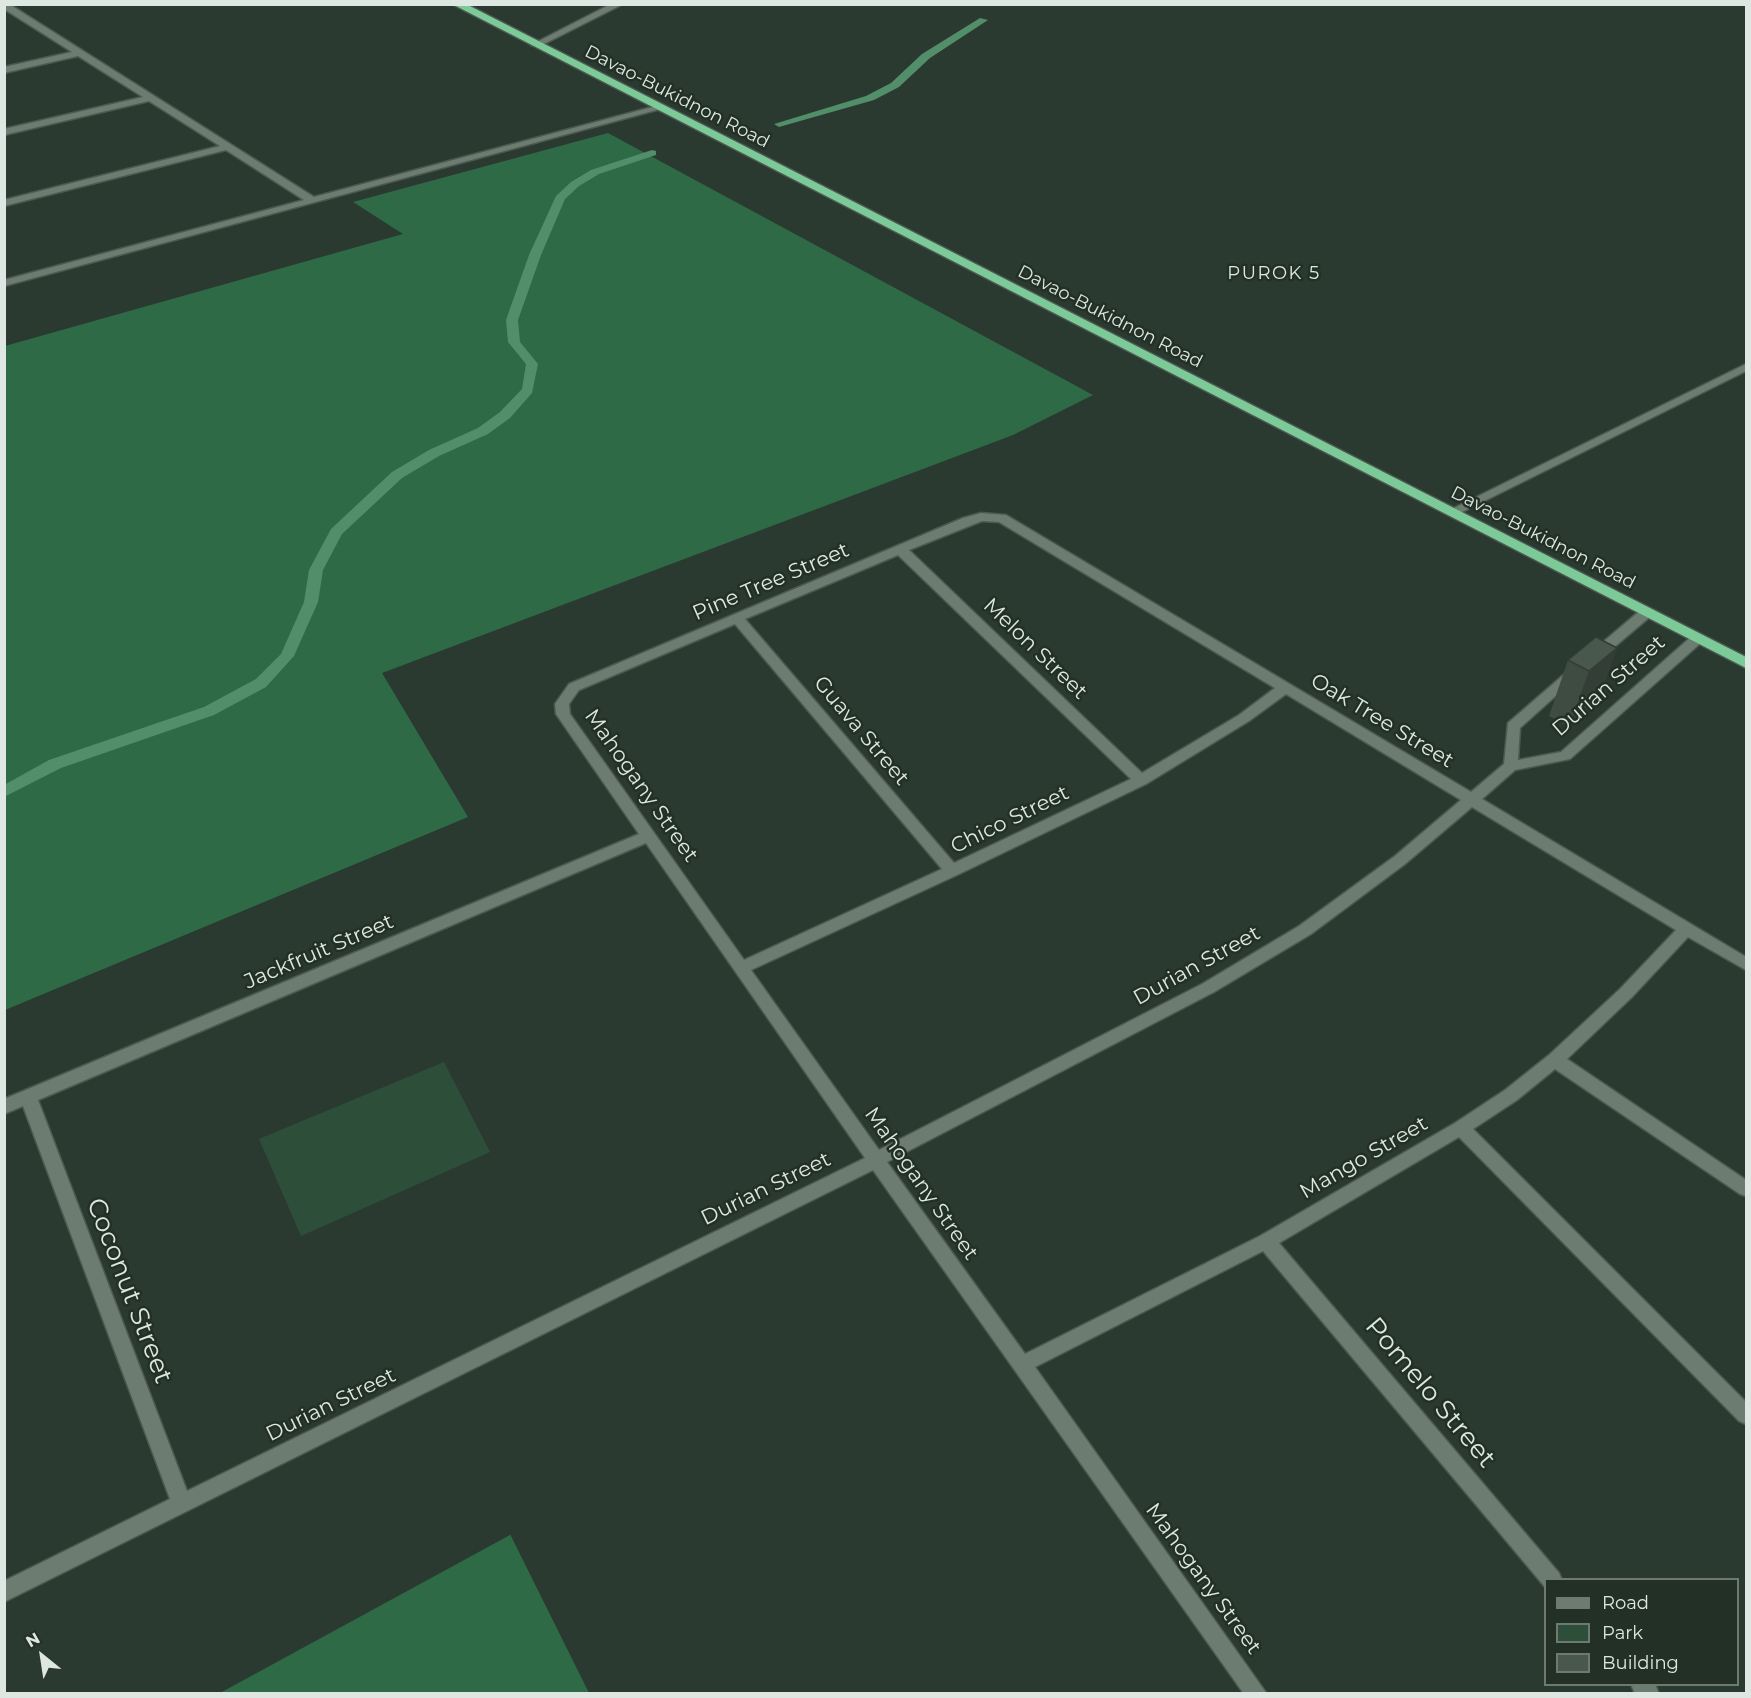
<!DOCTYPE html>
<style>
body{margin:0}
#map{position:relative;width:1751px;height:1698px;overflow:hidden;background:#2b3a30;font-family:Montserrat,sans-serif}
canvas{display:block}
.frame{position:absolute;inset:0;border:6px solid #dee7e1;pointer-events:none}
.legend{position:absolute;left:1544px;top:1578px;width:195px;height:108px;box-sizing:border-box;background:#223026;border:2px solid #6d7971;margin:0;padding:8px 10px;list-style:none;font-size:18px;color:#dee7e1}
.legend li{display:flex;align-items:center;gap:12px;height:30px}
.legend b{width:30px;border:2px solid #6d7971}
.north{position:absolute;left:12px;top:1626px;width:60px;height:60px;-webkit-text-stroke:4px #223026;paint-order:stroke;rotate:330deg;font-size:16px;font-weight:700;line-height:24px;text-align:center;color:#dee7e1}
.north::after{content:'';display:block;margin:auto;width:21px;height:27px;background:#dee7e1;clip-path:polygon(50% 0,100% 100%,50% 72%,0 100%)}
</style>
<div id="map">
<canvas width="1751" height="1698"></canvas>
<div class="frame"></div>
<ul class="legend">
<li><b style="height:8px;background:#6c7c71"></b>Road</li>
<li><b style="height:16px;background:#2d4f3a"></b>Park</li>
<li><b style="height:16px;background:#48584d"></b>Building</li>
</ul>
<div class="north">N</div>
</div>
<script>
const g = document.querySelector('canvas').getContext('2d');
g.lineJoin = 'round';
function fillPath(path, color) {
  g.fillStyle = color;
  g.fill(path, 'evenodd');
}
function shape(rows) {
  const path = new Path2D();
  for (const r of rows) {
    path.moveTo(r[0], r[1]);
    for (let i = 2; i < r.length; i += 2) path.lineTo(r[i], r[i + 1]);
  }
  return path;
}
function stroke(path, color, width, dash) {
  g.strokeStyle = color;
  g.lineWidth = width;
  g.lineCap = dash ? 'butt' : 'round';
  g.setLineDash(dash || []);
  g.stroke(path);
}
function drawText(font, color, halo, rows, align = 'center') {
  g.font = font + ' Montserrat,sans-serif';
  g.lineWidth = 5;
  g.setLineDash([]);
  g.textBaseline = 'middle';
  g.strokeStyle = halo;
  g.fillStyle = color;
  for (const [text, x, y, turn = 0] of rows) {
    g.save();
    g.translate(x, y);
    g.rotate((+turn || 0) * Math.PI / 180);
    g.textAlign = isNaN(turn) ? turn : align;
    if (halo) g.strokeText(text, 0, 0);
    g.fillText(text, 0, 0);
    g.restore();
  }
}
const green = shape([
 [444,1062,490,1152,301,1236,259,1139]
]);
const forest = shape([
 [608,133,1093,395,1013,435,382,673,468,817,5,1010,5,346,403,234,353,202],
 [510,1534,589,1693,220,1693,510,1535]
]);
const stream = shape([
 [980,18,988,20,930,58,899,87,874,100,779,127,774,124,866,96,891,83,922,54,980,18],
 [652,150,656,151,656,155,599,174,579,186,565,199,541,255,518,320,520,342,538,364,532,393,510,418,488,434,439,456,402,478,342,534,323,570,318,602,294,656,266,687,214,715,61,768,4,797,4,785,49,760,204,707,256,679,281,654,304,602,309,570,331,529,392,472,429,450,478,428,500,412,522,389,526,364,508,342,506,320,529,255,556,196,571,182,591,170,652,150]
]);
const minor = shape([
 [4,4,9,4,314,197,656,106,664,108,4,286,4,280,304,200,226,150,4,206,4,200,220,146,149,101,4,135,4,129,143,97,78,56,4,73,4,67,72,52,4,9,4,4],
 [611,4,623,4,538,47,531,45,611,4],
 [1746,364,1746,371,1456,515,1452,516,1446,512,1746,364],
 [981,513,1006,515,1471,792,1504,764,1508,723,1568,671,1573,670,1580,674,1520,728,1518,760,1561,752,1693,635,1703,635,1705,638,1703,641,1570,759,1515,770,1482,799,1746,957,1746,970,1688,937,1632,997,1567,1059,1746,1180,1746,1196,1740,1194,1555,1069,1517,1100,1473,1129,1746,1402,1746,1424,1739,1421,1459,1137,1279,1243,1559,1573,1562,1580,1546,1580,1545,1587,1263,1251,1035,1367,1267,1694,1244,1694,873,1170,4,1602,4,1581,170,1499,23,1106,4,1114,4,1099,639,834,556,714,555,704,569,684,963,518,981,513],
 [982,521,999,522,1275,688,1239,715,1142,773,909,550,982,521],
 [898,555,1131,779,954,863,745,619,898,555],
 [735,624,942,869,744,960,570,714,569,704,579,690,735,624],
 [1286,694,1461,800,1395,856,1299,926,1202,984,879,1150,751,970,957,875,1146,784,1249,721,1286,694],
 [1472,807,1676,930,1620,989,1549,1055,1505,1090,1455,1123,1260,1236,1025,1354,887,1162,1214,992,1311,934,1405,864,1472,807],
 [646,843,865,1158,187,1491,38,1100,646,843],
 [1647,608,1654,612,1652,615,1599,660,1589,660,1587,657,1589,654,1642,609,1647,608],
 [1631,1684,1655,1684,1659,1694,1635,1694,1631,1684]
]);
const highway = shape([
 [452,4,466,4,1746,657,1746,668,452,4]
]);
const wall = shape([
 [1617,648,1597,703,1569,727,1549,716,1568,660]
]);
const shadedWall = shape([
 [1617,648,1597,703,1569,727,1589,671]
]);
const building = shape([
 [1596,637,1617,648,1589,671,1568,660,1596,637]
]);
const farStreetnames = [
 ["Davao-Bukidnon Road",677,97,27],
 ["Davao-Bukidnon Road",1110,317,27],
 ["Davao-Bukidnon Road",1543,538,27]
];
const farNeighbourhoodnames = [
 ["PUROK 5",1274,274]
];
const streetNames = [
 ["Pine Tree Street",771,582,-23],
 ["Melon Street",1035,649,44],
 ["Durian Street",1609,686,-41],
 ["Oak Tree Street",1382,721,31],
 ["Guava Street",861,731,50],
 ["Mahogany Street",641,786,55],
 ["Chico Street",1010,820,-26],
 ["Jackfruit Street",319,952,-23],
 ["Durian Street",1197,966,-29],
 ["Mango Street",1364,1158,-30],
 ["Mahogany Street",921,1184,55],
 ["Durian Street",766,1189,-26],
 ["Durian Street",331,1405,-26],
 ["Mahogany Street",1203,1579,54]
];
const nearStreetnames = [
 ["Coconut Street",129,1291,69],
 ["Pomelo Street",1430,1393,50]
];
fillPath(green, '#2d4f3a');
fillPath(forest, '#2f6a47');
fillPath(stream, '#528e69');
stroke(minor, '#4c5850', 3);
stroke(highway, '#4c5850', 3);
fillPath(minor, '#6c7c71');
fillPath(highway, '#7dca99');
fillPath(wall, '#3e4c42');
fillPath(shadedWall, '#323e36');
fillPath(building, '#48584d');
stroke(building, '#323e36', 1.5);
drawText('18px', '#dee7e1', '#223026', farStreetnames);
g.letterSpacing = '1.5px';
drawText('18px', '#dee7e1', '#223026', farNeighbourhoodnames);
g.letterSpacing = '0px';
drawText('21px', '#dee7e1', '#223026', streetNames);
drawText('26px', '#dee7e1', '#223026', nearStreetnames);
</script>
